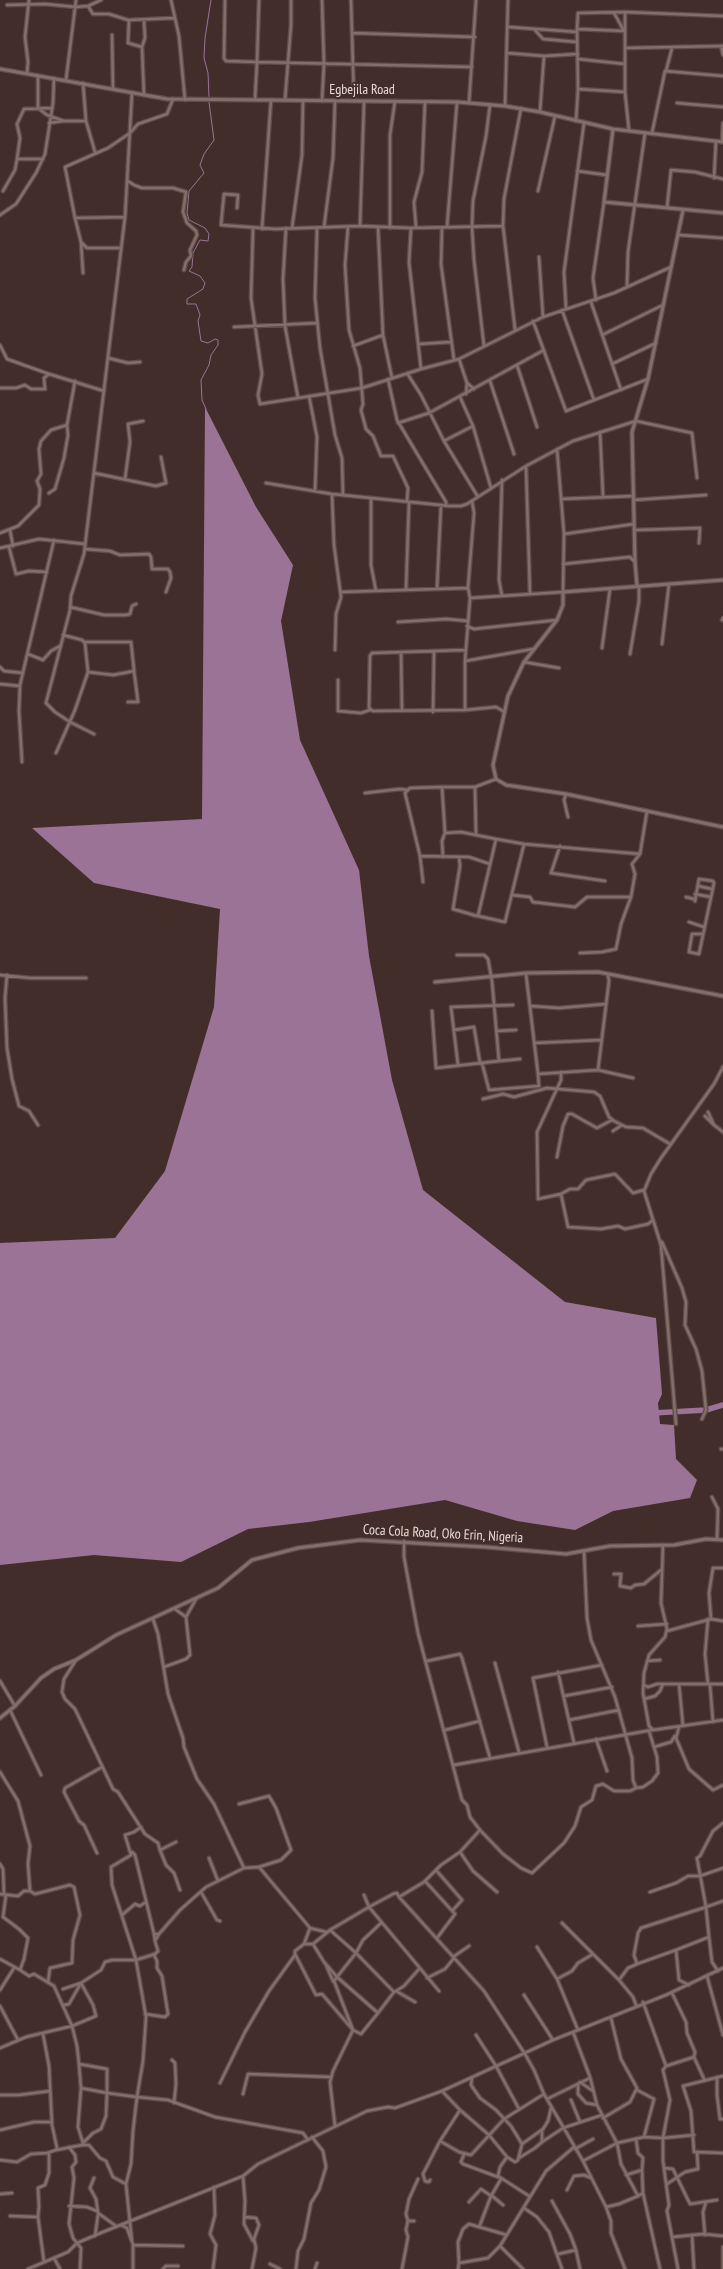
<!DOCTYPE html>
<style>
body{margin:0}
canvas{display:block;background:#422d2a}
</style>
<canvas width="723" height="2269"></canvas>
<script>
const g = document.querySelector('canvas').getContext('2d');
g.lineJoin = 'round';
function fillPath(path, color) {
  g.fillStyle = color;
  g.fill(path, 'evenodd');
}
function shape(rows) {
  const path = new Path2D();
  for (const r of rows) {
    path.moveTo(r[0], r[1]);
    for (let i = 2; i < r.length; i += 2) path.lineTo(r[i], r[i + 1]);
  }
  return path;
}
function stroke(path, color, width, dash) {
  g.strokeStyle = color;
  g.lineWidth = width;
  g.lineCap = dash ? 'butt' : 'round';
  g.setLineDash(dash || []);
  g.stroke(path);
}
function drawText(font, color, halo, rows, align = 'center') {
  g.font = font + ' "PT Sans Narrow",sans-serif';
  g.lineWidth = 4.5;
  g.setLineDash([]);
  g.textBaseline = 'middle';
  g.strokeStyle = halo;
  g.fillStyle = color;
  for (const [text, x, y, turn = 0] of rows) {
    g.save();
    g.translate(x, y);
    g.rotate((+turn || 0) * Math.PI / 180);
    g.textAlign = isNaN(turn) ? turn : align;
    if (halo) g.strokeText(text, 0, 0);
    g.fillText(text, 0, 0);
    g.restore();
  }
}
const water = shape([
 [205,407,256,507,293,565,281,621,300,740,359,870,369,956,392,1080,423,1190,565,1302,656,1318,662,1394,658,1403,660,1424,674,1425,676,1459,697,1480,690,1498,613,1511,575,1530,517,1521,445,1500,309,1522,248,1529,181,1562,94,1555,0,1565,0,1243,115,1238,165,1171,214,1007,220,909,94,883,32,828,202,819]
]);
const stream = shape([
 [209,97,208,73,204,58,205,38,211,0],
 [206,409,202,400,201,380,209,365,211,355,218,345,218,340,215,339,208,343,201,341,198,321,200,315,196,304,187,304,187,299,203,289,205,283,200,276,189,271,192,267,193,253,200,240,208,241,209,234,205,228,189,220,187,213,189,191,204,173,200,165,204,154,214,140,209,102]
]);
const river = shape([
 [653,1413,706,1410,723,1405]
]);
const minor = shape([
 [171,0,179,36,185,100],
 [225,0,224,58,226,61,257,62,259,0],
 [322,0,324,64,322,101],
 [351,0,354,101],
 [7,5,45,4,76,7,88,6,101,0],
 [88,6,93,14,109,14,128,20,175,18],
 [625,12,625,92,629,131],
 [614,13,623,29],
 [129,20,128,43,142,47],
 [509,27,577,32],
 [534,29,543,39,577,42],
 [577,29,624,31],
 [353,33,475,37],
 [112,35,113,89],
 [721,46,723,55],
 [625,48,723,46],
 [507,53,544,56,578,54],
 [578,59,625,64],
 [666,71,672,48],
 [27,73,28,62,25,37,29,0],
 [38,76,38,108,47,115,64,121,86,121],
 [66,80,76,0],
 [83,83,86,121,95,152],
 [578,89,625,92],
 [144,95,142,47,145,38,144,21],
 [255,99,257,62,472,67],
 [285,100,291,25,291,0],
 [469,103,476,0],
 [677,103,723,107],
 [505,106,508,0],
 [540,111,544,56],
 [576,121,578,89,577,29,578,13,625,12,723,16],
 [49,123,63,121],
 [652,133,665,71,723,76],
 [722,142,723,123],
 [17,159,20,138,17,124,24,109,52,108],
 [577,171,607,175],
 [714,178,716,141],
 [128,181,134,185,142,188,173,188,186,192,183,212,187,223,196,231,197,235,190,250,191,256,186,262,184,270],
 [3,191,15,170,17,159,43,159],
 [538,191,555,116],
 [237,208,238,195,224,194,221,225,275,229,360,226,411,228,503,226],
 [667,208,671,170,695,172,723,179],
 [0,215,16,204,36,173,45,154,53,103,54,78],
 [125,217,75,218,65,167,108,148,130,133,138,124,167,114,173,99],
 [75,218,81,242,87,248,121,248],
 [360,226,364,102],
 [324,227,333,158,335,101],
 [348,227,345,265,349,330,360,368,363,404,361,410,366,429,373,436,381,456,393,456,408,488,407,501],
 [378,227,383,335],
 [416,227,414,202,422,172,425,102],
 [447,227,457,102],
 [286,228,283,279,285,326,298,398],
 [292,228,302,155,303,101],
 [390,228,390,135,395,101],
 [411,228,409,262,421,369],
 [442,228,441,264,454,360],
 [253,229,251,298,262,374,258,395,260,404,362,388,421,369,459,359,543,317,614,293,671,267],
 [262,229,271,100],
 [317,229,315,298,320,348,335,435,342,458,343,495],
 [679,235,723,238],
 [81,242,83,273],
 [539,257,543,317],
 [627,285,628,252,645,133],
 [596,300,593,278,604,202],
 [591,302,621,390],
 [566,308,564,272,584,123],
 [562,310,594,400],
 [533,321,566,411,648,379],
 [234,327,317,323],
 [515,329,503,226,504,199,521,108],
 [602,335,663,305],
 [419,344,451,342],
 [0,345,7,359,49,374],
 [353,346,383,335,392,378],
 [484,346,474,260,472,227,473,201,486,136,490,105],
 [108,358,128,363,140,362],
 [459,359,467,383,466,394],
 [612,364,656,343],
 [517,365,537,427],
 [407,373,421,395,444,441,478,497],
 [388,379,397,420,446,502,446,506],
 [490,381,514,454],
 [467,383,474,389],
 [0,388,16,388,25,385,31,389,45,389,44,378,49,374,104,391],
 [309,396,317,437,315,491],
 [398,423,429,413,544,350],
 [473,426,491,488],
 [600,432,603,496],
 [444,441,473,426,460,397],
 [526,466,530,594],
 [94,473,156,486,166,483,161,457],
 [125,479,130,442,128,424,143,421],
 [266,483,332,494,450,506,461,506,467,504,526,466,573,441,636,421,692,433,697,478],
 [49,493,55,489,64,458,68,435,67,425,75,381],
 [332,494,334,545,341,597,336,614,335,650],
 [371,498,371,565,376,591],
 [561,499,634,496],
 [634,500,706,495],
 [472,501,474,513,468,588,470,598,563,592,564,534,557,449],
 [10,530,13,546],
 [636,530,700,528,699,543],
 [0,533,18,526,39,505,40,489,37,481,41,474,39,449,41,441,51,430,67,425],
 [564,534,634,524],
 [9,547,16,574,29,571,47,572],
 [0,548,39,539,85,544],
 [85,549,110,551,120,555,149,554,151,557,152,569,168,569,170,572,171,578,166,592],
 [563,564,630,557,634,561],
 [437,588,441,505],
 [406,589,409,502],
 [341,592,468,588],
 [502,596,499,580,502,480],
 [470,599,465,661,465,710,496,707,503,711],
 [70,607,104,615,126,615,130,614,132,606,136,604],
 [722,620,723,618],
 [398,622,446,619,468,621],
 [467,626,474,629,557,620],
 [85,642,131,642,134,670],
 [662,644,669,584],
 [602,648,610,589],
 [465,650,372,653,370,656,369,708,373,711,465,710],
 [401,653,402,711],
 [28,654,43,660,51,651,60,646],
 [630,654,639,601,639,586],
 [465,661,533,649],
 [524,662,559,668],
 [0,667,4,671,23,673],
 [88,672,113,675,134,671,138,702,128,702],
 [338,680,338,711,361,713,370,710],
 [0,684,20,686],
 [433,712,434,652],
 [94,734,70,722,55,712,46,703,70,610,71,596,84,554,125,217,132,93],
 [56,753,75,710,88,672,85,643,82,640,63,635],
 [22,762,19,711,20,685,54,540],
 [442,787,410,788,405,793,420,856,469,857,490,864],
 [475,787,496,779],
 [365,793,400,789,408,790],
 [566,794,564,800,568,817],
 [476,835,475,787,442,787,445,833,461,832,496,839,478,916,505,922,524,844,640,854,647,811],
 [496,839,524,844],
 [560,846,551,873,605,881],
 [420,856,423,882],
 [443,857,442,841,445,833],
 [459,857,460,866,453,909,477,916],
 [698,886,712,889],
 [695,894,711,897],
 [512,895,530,897,533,902,575,907,587,897,631,897,635,874,632,864,640,854],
 [686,897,694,899],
 [695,901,699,879,713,881,714,883,699,954,689,952,692,934,703,934],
 [689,922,704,927],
 [580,953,602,952,616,949,621,924,631,897],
 [526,974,538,1074,598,1070,633,1078],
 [0,975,30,978,86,978],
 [7,975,5,998,7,1048,12,1079,19,1106,29,1111,38,1125],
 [531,1006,559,1008,606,1004],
 [432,1011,436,1068,499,1061,492,981,488,959,484,955,457,955],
 [454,1030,474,1027,480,1063],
 [497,1031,516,1030],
 [534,1043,602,1040],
 [499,1061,520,1059],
 [482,1063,489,1090,539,1086,538,1074],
 [458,1065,451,1007,513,1005],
 [598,1070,609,981,608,975],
 [561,1072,561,1080,537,1132,538,1199,561,1194,570,1189,578,1189,586,1180,615,1174,633,1193,644,1190],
 [483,1099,503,1094,514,1097,547,1088,594,1092,600,1096,609,1117,614,1121,626,1127,643,1128,670,1144],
 [705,1116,714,1125,708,1112],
 [714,1125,723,1132],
 [613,1131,622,1125],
 [557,1157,563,1126,568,1114,572,1114,597,1128,612,1120],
 [561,1194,568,1227,601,1229,618,1226,625,1229,648,1224,653,1220],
 [662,1242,682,1288,686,1302,685,1325,696,1349,702,1371,706,1410,702,1419],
 [676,1424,661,1245,644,1191,651,1174,661,1158,714,1084,723,1067],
 [721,1449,723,1449],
 [712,1497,718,1509,717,1539],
 [404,1541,404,1557,418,1633,462,1800,467,1805,470,1817,480,1830,503,1854,521,1868,532,1873,564,1843,575,1826,581,1807,592,1800,596,1786,603,1784,614,1791,630,1791,636,1788,633,1780,632,1758,615,1697,591,1640,587,1618,584,1551],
 [663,1545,661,1603,667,1629,665,1637,649,1655,644,1673,643,1693,649,1726,653,1730,723,1720],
 [614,1574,621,1574,620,1586,631,1588,635,1585,644,1584,661,1570],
 [175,1609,186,1617],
 [153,1619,158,1634,168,1694,183,1738,184,1747,197,1779,214,1804,244,1868,259,1867,310,1928,304,1944],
 [708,1619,705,1654,708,1684,723,1684],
 [711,1619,723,1621],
 [638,1626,667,1624],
 [667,1631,711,1619,709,1593,713,1568,723,1568],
 [76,1660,64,1679,62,1692,65,1699,75,1709,113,1789,118,1792,145,1834,158,1843,160,1850,176,1842],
 [427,1661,460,1654,462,1658,490,1758],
 [647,1661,660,1660],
 [495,1663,519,1752],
 [164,1667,186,1659,190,1655,186,1617,196,1599],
 [558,1672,574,1743],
 [0,1681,15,1706],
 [680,1684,708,1684],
 [644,1685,648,1687,657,1684,679,1684,683,1726],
 [710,1685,713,1722],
 [564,1696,612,1687],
 [644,1699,655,1696,660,1691,663,1684],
 [10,1710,41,1775],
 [569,1720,619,1710],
 [679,1727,676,1738,689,1769,713,1790,723,1785],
 [445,1730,480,1721],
 [596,1739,607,1771],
 [547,1747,533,1678,602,1665],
 [654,1747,671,1742,675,1736],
 [454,1765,652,1730],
 [0,1772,18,1801,30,1846,28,1864,30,1891,35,1894,70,1885,74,1887,80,1915,73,1940,72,1963,50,1968,48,1982],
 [636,1788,643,1787,652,1781,658,1773,657,1757,649,1731],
 [239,1804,269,1796,276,1808,291,1850,281,1860,259,1867],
 [141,1827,134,1832,125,1835,131,1855,111,1867,112,1885,136,1960,155,1954,158,1951,155,1941],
 [480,1830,460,1852,441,1865,424,1882,399,1897,484,1991,525,2054,534,2070,544,2094,583,2161,606,2207,611,2221,611,2233,625,2269],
 [160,1850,166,1865,174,1873,180,1890],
 [132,1852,135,1855,154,1934],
 [460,1852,473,1871,497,1892],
 [97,1853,84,1825,79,1821,64,1792,65,1788,102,1767],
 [209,1858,218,1881],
 [0,1864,3,1869,4,1895],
 [436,1870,462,1900,453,1910],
 [425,1881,455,1914,437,1938],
 [201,1892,217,1920,220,1921],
 [650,1892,676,1883,688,1876,700,1876,723,1868],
 [0,1894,18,1896,24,1891,30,1891],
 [364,1895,369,1907,393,1894,397,1893,399,1897],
 [122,1915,135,1904,140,1906,146,1902],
 [381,1923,363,1940,356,1953,394,1992,396,1991],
 [562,1923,619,1980,633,1997,636,2005],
 [310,1928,326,1932],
 [159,1934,155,1941,154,1934,159,1934,180,1910,206,1887,244,1868],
 [709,1937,706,1907,723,1901],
 [313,1944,324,1962,337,1977,334,1981,353,2030,361,2034,378,2013],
 [537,1947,557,1979,578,2030],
 [676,1950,709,1937,712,1962,718,1971],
 [295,1954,316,1995,322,1994,353,2030,333,2071,330,2082,335,2126],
 [453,1957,469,1946],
 [0,1959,20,1970,24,1959,28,1938,19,1929,3,1917,6,1895],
 [637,1964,634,1955,638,1933,641,1928,706,1907,697,1858,700,1856,713,1831,723,1823],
 [326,1965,333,1981],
 [20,1970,29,1976,34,1974,54,1986,72,2026,96,2016,93,2005,81,1983,101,1970,105,1962,112,1960,136,1960,146,2017,143,2061,137,2097,107,2093,107,2069,79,2064,81,2088,107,2093,106,2116,101,2129,93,2133,83,2143,78,2127,81,2088],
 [707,1976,723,2035],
 [427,1978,445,1969,454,1958],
 [557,1979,572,1971,578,1963,593,1954],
 [619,1980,628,1968,637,1964,676,1950,679,1980,689,1985],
 [63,1989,81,1983,69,2004,64,2005],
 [0,1990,14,1968],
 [394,1992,378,2013,337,1977,356,1953,330,1930,369,1907,439,1991],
 [672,1993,686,2022,687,2033,695,2052,694,2057,704,2079],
 [524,1995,553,2040],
 [415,2002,396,1991,404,1986,419,1969],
 [643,2002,666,2066,663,2070,670,2100,663,2138,663,2161,669,2205,667,2211,678,2269],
 [0,2006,18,2040],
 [145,2014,165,2017,168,2014,162,1976,157,1968,157,1961,154,1955],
 [573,2032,590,2077,597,2105,617,2143,621,2164,638,2196,643,2193],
 [43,2034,49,2066,52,2125,57,2148,56,2150,82,2145],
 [476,2035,496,2066,519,2109],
 [0,2048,26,2037,72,2026,77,2046,79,2064],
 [172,2060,175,2063,176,2084,174,2103],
 [666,2066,694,2057],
 [472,2077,471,2085,480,2098,496,2110,511,2126,522,2144],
 [717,2077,717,2095,720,2119,723,2119],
 [580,2082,593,2091],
 [220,2083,245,2032,269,1991,295,1955,295,1951,304,1944,313,1944,330,1930],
 [578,2084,578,2094,586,2103,597,2105],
 [637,2090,654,2099,644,2137],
 [442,2091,460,2110,489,2135,507,2157,515,2162,518,2160,522,2144,543,2129,548,2121,551,2108],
 [243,2094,248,2074,331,2077],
 [0,2095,19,2095,50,2091],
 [547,2099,590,2078],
 [571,2100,580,2122],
 [460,2110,440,2141,459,2152,471,2155,504,2119,544,2094],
 [603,2118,630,2102,637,2088,621,2059,611,2018],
 [0,2130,34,2122,52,2122],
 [542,2130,542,2142,563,2128,602,2115],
 [636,2139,638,2153,643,2158,642,2170],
 [83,2143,82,2145,89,2145,100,2158,106,2161,113,2177,126,2184,132,2242,127,2228,121,2225],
 [69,2147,75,2155,76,2162,72,2167,74,2178,69,2224,73,2238,81,2248,80,2269],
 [575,2149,593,2139],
 [697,2152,723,2153],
 [464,2154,461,2162,463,2164,498,2177],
 [507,2157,500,2167,498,2176,529,2196],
 [519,2158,535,2148,542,2142],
 [0,2160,17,2162,31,2154,47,2153,56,2150],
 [583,2161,617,2143,644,2137,663,2138,694,2135],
 [664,2168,673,2169,690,2204,717,2200],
 [626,2175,642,2170,643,2193,660,2269],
 [243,2176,245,2201,244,2224,253,2241],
 [94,2178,90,2188,96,2199,98,2213,116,2226],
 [430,2180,429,2182,425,2181,423,2174,440,2141],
 [126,2184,131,2164,133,2131,137,2097,168,2100,215,2117,303,2133,308,2140],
 [667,2184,685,2172,698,2169,697,2152,694,2152,691,2111,683,2086,723,2076],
 [567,2190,574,2176,584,2175,591,2178],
 [0,2194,12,2193],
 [491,2195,503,2205],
 [552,2201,570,2234,576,2250],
 [469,2202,481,2189,491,2196],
 [69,2206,87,2207,97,2211],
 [606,2207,619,2204,638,2196],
 [524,2208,537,2217,549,2232,562,2269],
 [10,2216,38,2217,39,2206,38,2188,45,2185,49,2173,49,2155],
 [38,2217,44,2262],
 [245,2217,256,2218,259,2225,254,2239,256,2248,252,2269],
 [414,2221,408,2221,406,2214,409,2199,418,2179],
 [480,2225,491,2196,501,2179],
 [692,2235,694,2269],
 [705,2235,703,2212,706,2202],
 [95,2236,98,2215],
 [673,2237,703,2234,723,2236],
 [133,2244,133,2269],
 [133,2245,183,2246],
 [500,2246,523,2269],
 [558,2254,576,2250,580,2269],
 [54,2258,60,2269],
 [459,2263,458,2242,463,2229,469,2224,507,2235],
 [270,2264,280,2269],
 [28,2269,68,2252,77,2243,103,2232,243,2176,258,2164,367,2111,388,2107,395,2108,442,2091,553,2040,666,1995,723,1968],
 [163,2269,166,2266,178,2266],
 [213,2269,216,2245,210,2234,215,2215,214,2187],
 [296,2269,298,2251,304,2239,311,2203,319,2190,326,2167,323,2151,312,2137],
 [315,2269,317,2263],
 [402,2269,408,2237,406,2230,408,2220],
 [458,2269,459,2263,488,2258,500,2246,546,2171,574,2147],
 [723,2269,723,2247]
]);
const tertiary = shape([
 [0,69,167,99,457,102,505,106,540,112,613,129,723,142],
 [613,129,604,202,723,213],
 [723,580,563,592,563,605,557,620,524,662,508,696,493,765,496,779,506,785,566,794,723,827],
 [637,586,635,562,632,432,648,379,683,210],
 [435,982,527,973,598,972,723,996],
 [0,1718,15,1706,41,1678,54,1669,76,1660,116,1635,218,1588,252,1560,298,1548,360,1540,486,1547,566,1554,610,1546,674,1545,706,1539,723,1540]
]);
const streetNames = [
 ["Egbejila Road",362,90],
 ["Coca Cola Road, Oko Erin, Nigeria",443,1534,3]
];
fillPath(water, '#9b7396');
stroke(stream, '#9b7396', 1);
stroke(river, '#9b7396', 5.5);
stroke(minor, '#5e4c49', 5);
stroke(tertiary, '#5e4c49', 5.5);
stroke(minor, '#856d69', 2.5);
stroke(tertiary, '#856d69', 3);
drawText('14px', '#e8dad7', '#422d2a', streetNames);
</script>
